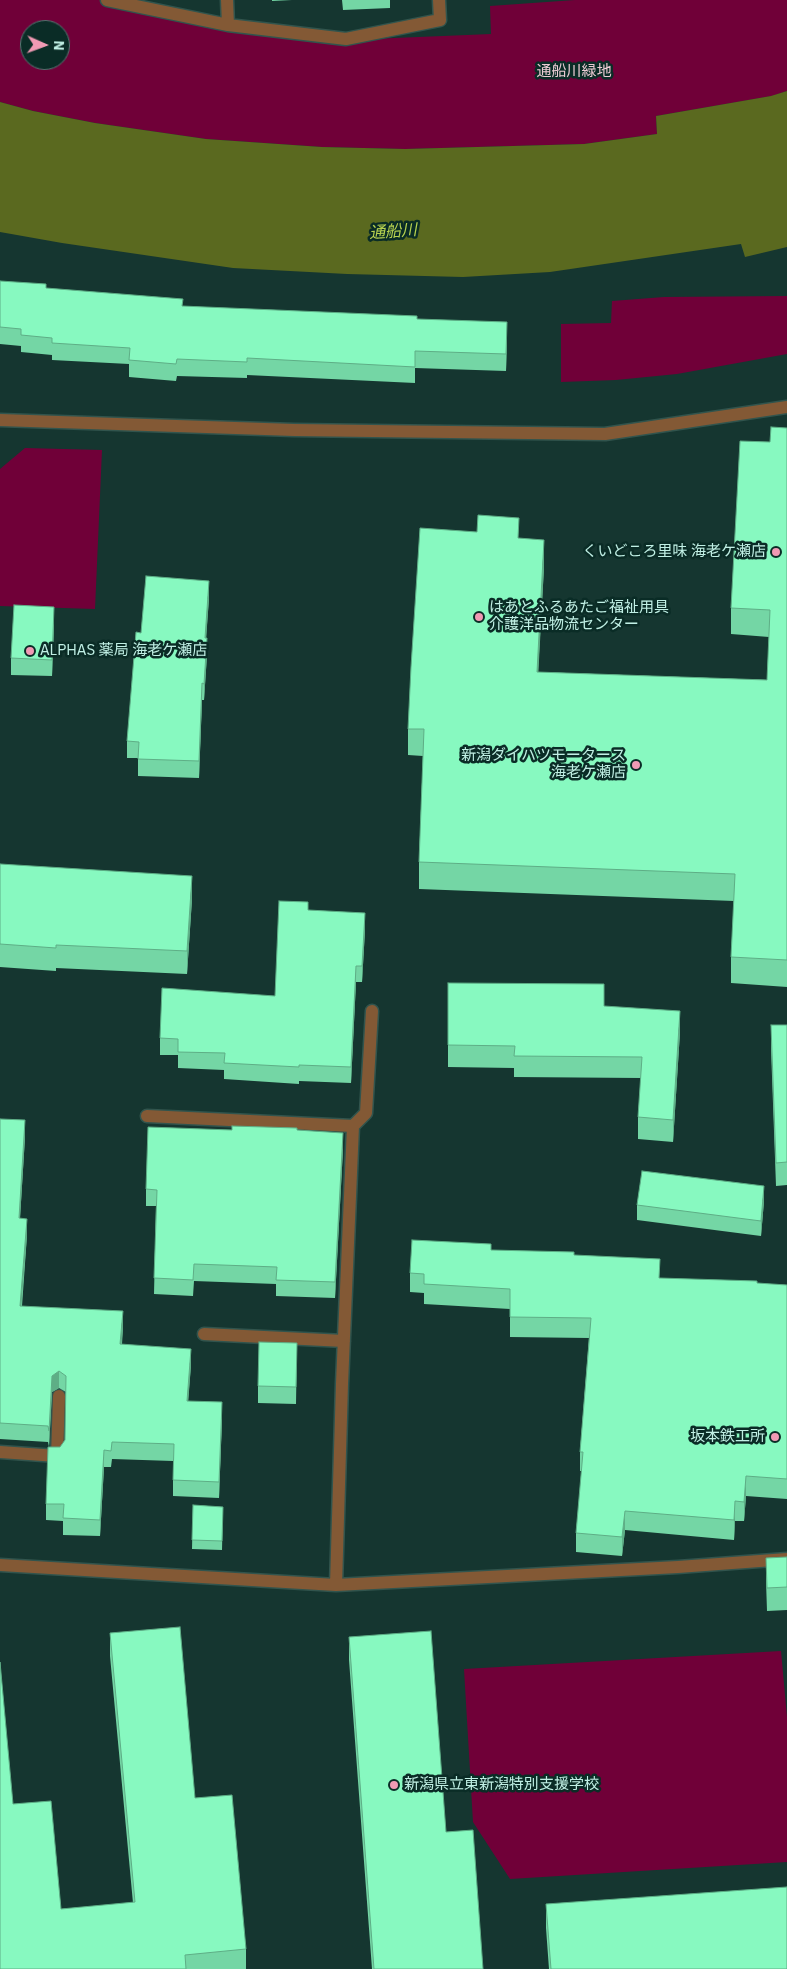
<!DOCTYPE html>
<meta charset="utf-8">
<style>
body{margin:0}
#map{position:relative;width:787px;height:1969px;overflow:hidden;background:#153630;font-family:"IBM Plex Sans",sans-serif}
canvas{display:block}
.north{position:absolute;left:20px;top:20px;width:50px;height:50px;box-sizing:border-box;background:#0a2c26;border:1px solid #537a72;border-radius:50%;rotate:92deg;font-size:14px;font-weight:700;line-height:20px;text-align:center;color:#c1f0e5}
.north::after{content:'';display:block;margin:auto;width:18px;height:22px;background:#f09ab4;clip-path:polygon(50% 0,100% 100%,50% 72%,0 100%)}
</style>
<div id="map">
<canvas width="787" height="1969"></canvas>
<div class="north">N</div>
</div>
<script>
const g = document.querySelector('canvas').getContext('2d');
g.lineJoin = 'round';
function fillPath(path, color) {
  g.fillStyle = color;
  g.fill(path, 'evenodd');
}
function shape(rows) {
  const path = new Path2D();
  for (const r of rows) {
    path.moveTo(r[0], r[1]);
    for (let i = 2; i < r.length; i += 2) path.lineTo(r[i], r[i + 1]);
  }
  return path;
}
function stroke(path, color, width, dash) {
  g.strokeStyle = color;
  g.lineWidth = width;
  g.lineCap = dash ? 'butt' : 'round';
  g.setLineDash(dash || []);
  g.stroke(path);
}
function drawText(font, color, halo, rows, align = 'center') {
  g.font = font + ' "IBM Plex Sans","Noto Sans JP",sans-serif';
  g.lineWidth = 5;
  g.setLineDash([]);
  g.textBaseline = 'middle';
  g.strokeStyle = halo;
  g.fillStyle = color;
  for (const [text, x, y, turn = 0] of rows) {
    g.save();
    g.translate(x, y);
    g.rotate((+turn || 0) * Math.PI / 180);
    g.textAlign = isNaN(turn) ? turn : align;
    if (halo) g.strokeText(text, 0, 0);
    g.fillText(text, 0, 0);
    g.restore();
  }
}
const green = shape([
 [0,0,104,0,346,40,491,34,490,6,575,0,787,0,787,91,772,96,656,116,657,134,584,144,405,149,322,147,206,139,95,123,33,111,0,102],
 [30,30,60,30,60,60,30,60],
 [787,296,787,354,677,374,616,380,561,382,561,324,611,323,612,301,664,297],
 [25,448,102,450,95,609,0,606,0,469],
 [781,1651,787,1717,787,1862,510,1879,473,1822,464,1669]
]);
const water = shape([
 [787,91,787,247,745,257,741,244,550,272,463,277,347,274,233,268,62,243,0,232,0,102,33,111,95,123,206,139,322,147,405,149,584,144,657,134,656,116,771,96]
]);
const minor = shape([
 [107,0,228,25,346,39,440,20,439,0],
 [227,0,228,25],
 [147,1116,353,1126],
 [204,1334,344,1341],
 [0,1452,57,1456,59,1396],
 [0,1565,336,1585,678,1567,787,1559],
 [336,1585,342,1384,353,1126,366,1113,372,1011]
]);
const tertiary = shape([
 [0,420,294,430,605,434,787,407]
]);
const wall = shape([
 [272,0,292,0,272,1],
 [342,0,390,0,390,8,343,10],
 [0,271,0,281,46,288,183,306,417,319,507,339,506,371,415,368,415,383,247,375,247,378,177,376,176,381,129,377,129,364,52,360,52,355,21,352,21,346,0,344],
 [787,428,787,987,731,983,731,957,734,901,419,889,419,862,423,756,408,755,408,729,519,538,544,567,538,672,767,680,769,637,731,634,731,608,770,442],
 [209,598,206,638,207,655,204,700,202,700,199,778,138,776,138,758,127,758,127,741,141,633],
 [54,624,52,676,11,675,11,658],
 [0,864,192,899,187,974,56,968,56,971,0,967],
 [308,910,365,930,362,982,356,982,351,1083,299,1081,299,1084,224,1079,224,1070,178,1068,178,1055,160,1055,160,1038,275,996],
 [448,983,604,1006,680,1032,673,1142,638,1139,638,1117,641,1078,514,1077,514,1068,448,1067],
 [771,1025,787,1025,787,1185,776,1186,771,1049],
 [0,1119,25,1137,20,1218,27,1235,22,1306,123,1327,122,1344,191,1365,188,1401,222,1419,219,1498,173,1496,173,1461,112,1459,111,1467,104,1467,100,1536,63,1535,63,1521,46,1520,46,1504,49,1447,48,1442,0,1439],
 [59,1388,66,1392,65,1440,60,1447,49,1447,52,1392],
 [232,1130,297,1130,343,1149,335,1298,276,1296,276,1284,194,1281,193,1296,154,1294,156,1206,146,1206,146,1189],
 [764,1201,761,1236,637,1220,637,1205],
 [491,1250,574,1255,660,1278,787,1285,787,1499,746,1496,744,1521,735,1521,734,1540,625,1530,622,1556,576,1552,576,1533,582,1471,580,1471,580,1452,589,1338,510,1337,510,1309,424,1304,424,1293,410,1292,410,1273],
 [297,1343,296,1404,258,1403,258,1386],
 [193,1505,223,1507,222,1550,192,1549],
 [787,1557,787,1610,767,1611,766,1581,766,1558],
 [110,1633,195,1798,246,1949,246,1969,0,1969,13,1804,61,1909,133,1903,110,1656],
 [349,1637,446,1832,483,1969,372,1969,349,1660],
 [546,1904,787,1969,549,1969,546,1928]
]);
const shadedWall = shape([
 [507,322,507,339,506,371,506,354],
 [544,540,544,567,537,698,537,672],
 [209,581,209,598,205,655,205,638],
 [54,607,54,624,52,676,52,660],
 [207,638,207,655,204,700,204,684],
 [202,683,202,700,199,778,199,761],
 [192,876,192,899,187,974,187,951],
 [365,913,365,930,362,982,362,966],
 [356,966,356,982,351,1083,351,1067],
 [680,1011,680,1032,673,1142,673,1120],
 [25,1120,25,1137,19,1235,19,1218],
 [343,1133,343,1149,335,1298,335,1282],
 [764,1186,764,1201,761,1236,761,1221],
 [27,1219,27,1235,20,1322,20,1306],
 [123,1311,123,1327,120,1360,120,1344],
 [191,1349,191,1365,187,1418,187,1401],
 [59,1371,59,1388,52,1392,49,1447,49,1431,52,1376],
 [222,1402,222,1419,219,1498,219,1482],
 [104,1450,104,1467,100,1536,100,1520],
 [746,1476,746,1496,744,1521,744,1502],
 [735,1501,735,1521,734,1540,734,1520],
 [625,1511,625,1530,622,1556,622,1537]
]);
const building = shape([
 [0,281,46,284,46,288,183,299,182,306,417,316,417,319,507,322,506,354,415,351,415,367,247,358,247,362,177,359,176,364,129,360,130,348,52,343,52,338,21,335,21,329,0,327,0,281],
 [771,427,787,428,787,960,731,957,735,874,419,862,424,729,408,729,411,667,420,528,477,532,478,515,519,518,518,538,544,540,537,672,767,680,770,610,731,608,740,441,770,442,771,427],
 [146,576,209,581,205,638,207,638,204,684,202,683,199,761,138,759,139,742,127,741,136,632,141,633,146,576],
 [14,605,54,607,52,660,11,658,14,605],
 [0,864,192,876,187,951,56,945,56,948,0,944,0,864],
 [279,901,308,902,308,910,365,913,362,966,356,966,351,1067,299,1065,299,1067,224,1063,225,1053,178,1052,178,1039,160,1038,162,988,275,996,279,901],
 [448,983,604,984,604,1006,680,1011,673,1120,638,1117,642,1057,514,1056,515,1046,448,1045,448,983],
 [771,1025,787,1025,787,1162,776,1163,771,1025],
 [0,1119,25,1120,19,1218,27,1219,20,1306,123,1311,120,1344,191,1349,187,1401,222,1402,219,1482,173,1480,174,1444,112,1442,111,1451,104,1450,100,1520,63,1518,64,1504,46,1504,48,1447,60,1447,65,1440,66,1376,59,1371,52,1376,49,1431,48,1426,0,1423,0,1119],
 [232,1126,297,1128,297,1130,343,1133,335,1282,276,1280,277,1267,194,1264,193,1280,154,1278,157,1190,146,1189,148,1127,232,1130,232,1126],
 [642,1171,764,1186,761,1221,637,1205,642,1171],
 [412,1240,491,1244,491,1250,574,1252,574,1255,660,1259,659,1278,757,1281,757,1283,787,1285,787,1479,746,1476,744,1502,735,1501,734,1520,625,1511,622,1537,576,1533,583,1452,580,1452,591,1318,510,1317,510,1289,424,1284,424,1274,410,1273,412,1240],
 [259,1342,297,1343,296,1387,258,1386,259,1342],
 [193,1505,223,1507,222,1541,192,1540,193,1505],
 [787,1557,787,1587,767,1588,766,1558,787,1557],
 [180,1627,195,1798,232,1795,246,1949,185,1955,186,1969,0,1969,0,1662,13,1804,51,1801,61,1909,135,1902,110,1633,180,1627],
 [431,1631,446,1832,473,1830,483,1969,374,1969,349,1637,431,1631],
 [787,1887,787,1969,551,1969,546,1904,787,1887]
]);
const markers = [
 [776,552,5,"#f09ab4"],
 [479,617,5,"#f09ab4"],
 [30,651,5,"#f09ab4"],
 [636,765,5,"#f09ab4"],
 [775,1437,5,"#f09ab4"],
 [394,1785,5,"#f09ab4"]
];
const parkNames = [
 ["通船川緑地",574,72]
];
const poiNames = [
 ["くいどころ里味 海老ケ瀬店",766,552],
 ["はあとふるあたご福祉用具",489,608,"left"],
 ["介護洋品物流センター",489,625,"left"],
 ["ALPHAS 薬局 海老ケ瀬店",40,651,"left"],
 ["新潟ダイハツモータース",626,756],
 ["海老ケ瀬店",626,773],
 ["坂本鉄工所",765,1437],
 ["新潟県立東新潟特別支援学校",404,1785,"left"]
];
const waterNames = [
 ["通船川",393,232,-4]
];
fillPath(green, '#700038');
fillPath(water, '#5a691f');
stroke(minor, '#31544d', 15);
stroke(tertiary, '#31544d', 15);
stroke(minor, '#835935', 12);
stroke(tertiary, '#835935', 12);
fillPath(wall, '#74d6a5');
fillPath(shadedWall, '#5eae86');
fillPath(building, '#87f9c0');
stroke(building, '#5eae86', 1);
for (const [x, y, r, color] of markers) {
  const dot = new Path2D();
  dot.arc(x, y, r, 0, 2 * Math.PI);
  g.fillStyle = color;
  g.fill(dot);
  stroke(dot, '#0a2c26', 2);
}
drawText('15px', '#eccbd4', '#0a2c26', parkNames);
drawText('15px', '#c1f0e5', '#0a2c26', poiNames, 'right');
drawText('italic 16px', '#b7d250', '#0a2c26', waterNames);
</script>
